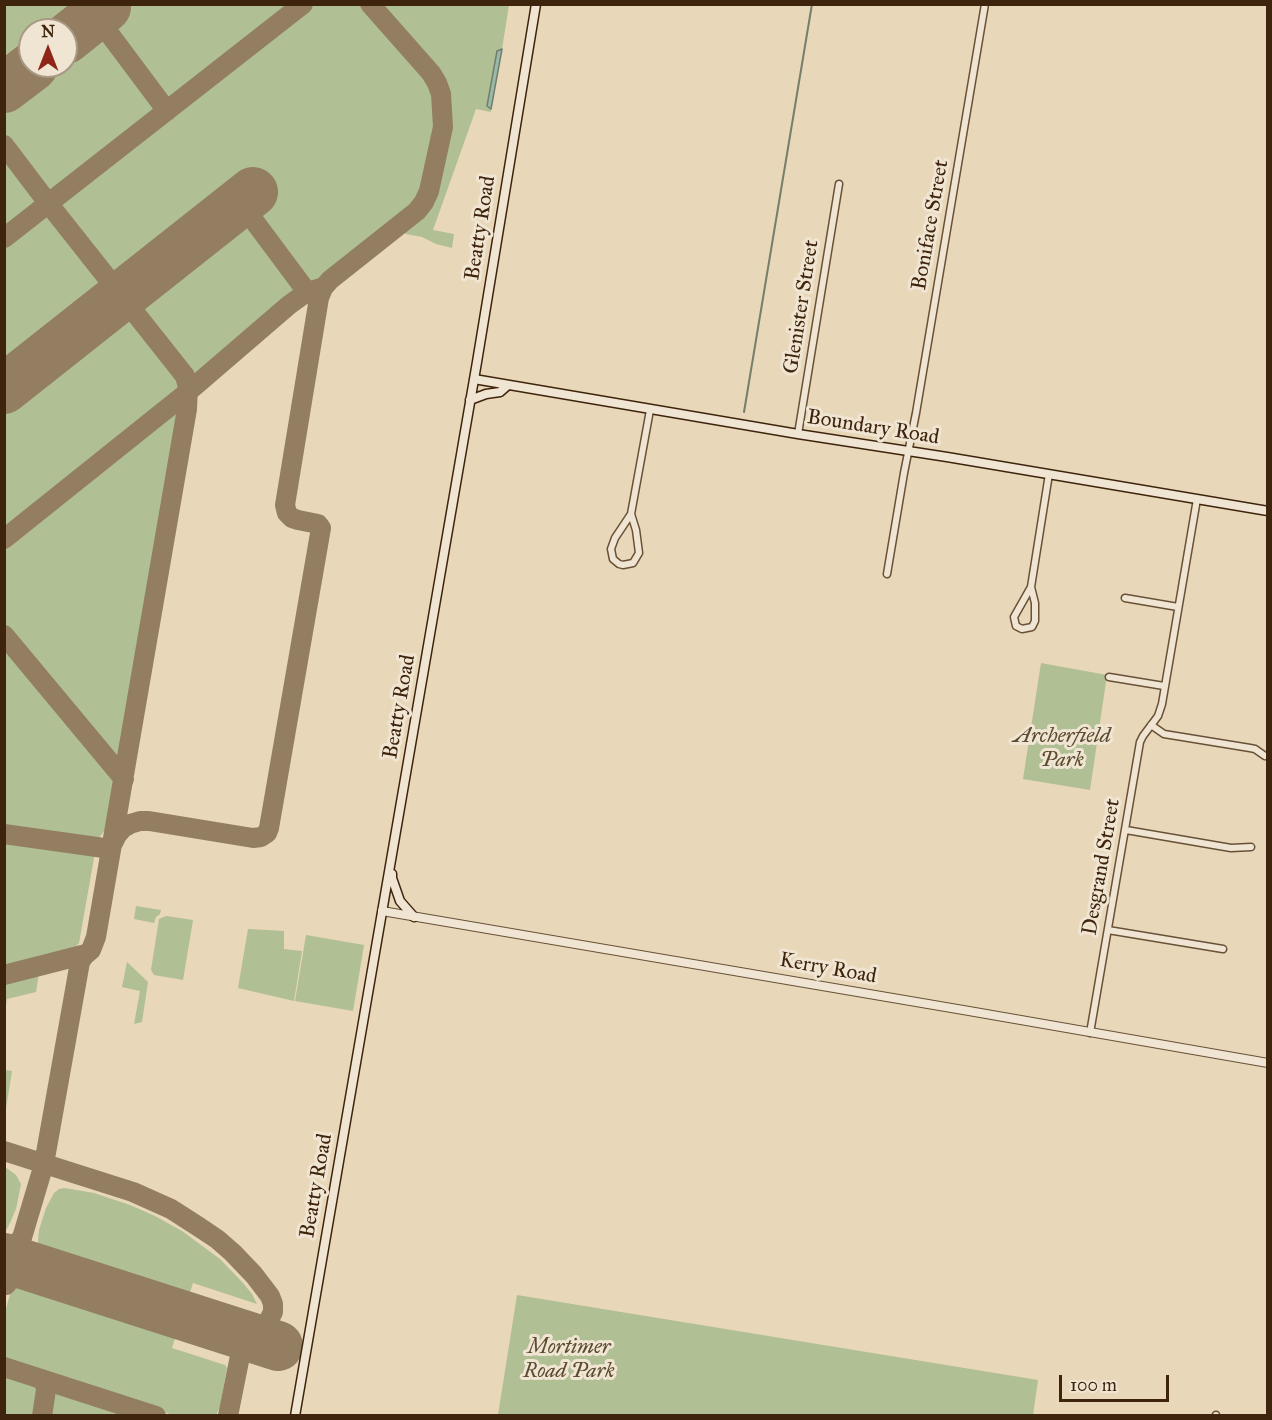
<!DOCTYPE html>
<style>
body{margin:0}
#map{position:relative;width:1272px;height:1420px;overflow:hidden;background:#e8d7b9;font-family:"IM FELL Great Primer",serif}
canvas{display:block}
.frame{position:absolute;inset:0;border:6px solid #3e240c;pointer-events:none}
.north{position:absolute;left:18px;top:18px;width:60px;height:60px;box-sizing:border-box;background:#f0e5d2;border:2px solid #a99883;border-radius:50%;rotate:0deg;font-size:16px;font-weight:700;line-height:24px;text-align:center;color:#3e240c}
.north::after{content:'';display:block;margin:auto;width:21px;height:27px;background:#8f2418;clip-path:polygon(50% 0,100% 100%,50% 72%,0 100%)}
.scale{position:absolute;left:1059px;top:1375px;width:110px;height:27px;box-sizing:border-box;border:3px solid #3e240c;border-top:0;padding-left:8px;font-size:18px;line-height:21px;white-space:nowrap;color:#3e240c;-webkit-text-stroke:4px #f0e5d2;paint-order:stroke}
</style>
<div id="map">
<canvas width="1272" height="1420"></canvas>
<div class="frame"></div>
<div class="north">N</div>
<div class="scale">100 m</div>
</div>
<script>
const g = document.querySelector('canvas').getContext('2d');
g.lineJoin = 'round';
function fillPath(path, color) {
  g.fillStyle = color;
  g.fill(path, 'evenodd');
}
function shape(rows) {
  const path = new Path2D();
  for (const r of rows) {
    path.moveTo(r[0], r[1]);
    for (let i = 2; i < r.length; i += 2) path.lineTo(r[i], r[i + 1]);
  }
  return path;
}
function stroke(path, color, width, dash) {
  g.strokeStyle = color;
  g.lineWidth = width;
  g.lineCap = dash ? 'butt' : 'round';
  g.setLineDash(dash || []);
  g.stroke(path);
}
function drawText(font, color, halo, rows, align = 'center') {
  g.font = font + ' "IM FELL Great Primer",serif';
  g.lineWidth = 6;
  g.setLineDash([]);
  g.textBaseline = 'middle';
  g.strokeStyle = halo;
  g.fillStyle = color;
  for (const [text, x, y, turn = 0] of rows) {
    g.save();
    g.translate(x, y);
    g.rotate((+turn || 0) * Math.PI / 180);
    g.textAlign = isNaN(turn) ? turn : align;
    if (halo) g.strokeText(text, 0, 0);
    g.fillText(text, 0, 0);
    g.restore();
  }
}
const green = shape([
 [4,5,509,5,502,49,497,51,487,106,491,109,491,112,476,109,433,230,454,234,452,248,436,244,422,237,406,234,403,231,403,227,405,223,414,217,416,213,413,210,408,210,322,277,185,387,109,824,97,841,79,943,72,951,5,967],
 [30,30,66,30,66,66,30,66],
 [1041,663,1107,675,1090,790,1023,779],
 [136,906,161,910,160,914,156,917,154,923,134,919],
 [166,916,193,920,183,980,154,975,151,970,159,919],
 [248,929,284,931,284,949,302,951,294,1001,238,988],
 [306,935,364,945,353,1011,295,1001],
 [127,962,148,982,142,1022,134,1024,140,991,122,987],
 [39,973,36,992,7,999,5,1011,5,982],
 [5,1070,12,1071,5,1115,4,1070],
 [5,1167,16,1175,21,1184,16,1209,10,1223,5,1232],
 [64,1188,94,1193,130,1205,155,1216,182,1231,220,1259,243,1283,252,1294,257,1304,193,1283,188,1299,48,1253,40,1246,38,1242,39,1230,46,1208,54,1193,59,1189],
 [19,1281,177,1332,172,1348,225,1365,227,1368,220,1407,216,1415,173,1415,5,1361,5,1312,11,1291,14,1286],
 [517,1295,1038,1380,1033,1415,498,1415],
 [5,1372,35,1382,38,1385,40,1389,39,1399,36,1415,5,1415],
 [61,1392,137,1415,48,1415,52,1398,57,1393]
]);
const water = shape([
 [502,49,491,109,487,106,497,51,502,49]
]);
const stream = shape([
 [744,412,812,4]
]);
const taxiway = shape([
 [96,16,167,111],
 [4,145,48,203,185,376,188,387,187,409,96,937,91,950,84,956,80,962,44,1164,21,1241,24,1255,34,1266,102,1290],
 [240,202,307,292],
 [4,238,303,4],
 [4,539,189,391,289,305,307,292,324,287],
 [4,635,124,779],
 [4,834,111,849],
 [113,843,117,835,123,828,130,824,140,821,149,821,253,838,261,837,267,833,269,828,321,528,318,524,298,520,292,518,287,513,285,505,319,298,323,288,330,280,417,211,424,202,429,191,443,127,441,94,437,83,431,73,370,4],
 [4,975,86,954],
 [4,1151,133,1192,171,1209,199,1227,217,1239,233,1253,254,1275,270,1296,273,1304,273,1312,267,1324,249,1337,242,1346,228,1416],
 [4,1253,16,1246,22,1237],
 [6,1285,12,1277,24,1270,34,1269,45,1272],
 [173,1312,238,1332,242,1332,252,1328,257,1328,268,1331,271,1336,271,1341,266,1348,257,1350,251,1346,246,1337,223,1329],
 [4,1367,156,1416],
 [40,1379,45,1383,46,1390,42,1416]
]);
const runway = shape([
 [66,39,106,7],
 [4,88,33,66],
 [4,389,253,192],
 [4,1258,278,1346]
]);
const minor = shape([
 [798,434,839,184],
 [631,514,636,530,639,553,633,563,623,565,619,564,613,559,611,549,615,538,631,514,650,410],
 [887,574,904,473,916,413,985,4],
 [1031,587,1035,603,1035,621,1032,627,1022,629,1016,626,1014,617,1031,587,1049,474],
 [1125,598,1178,607],
 [1109,677,1164,686],
 [1151,725,1164,734,1250,748,1255,749,1265,756],
 [1126,830,1231,848,1251,847],
 [1108,930,1223,949],
 [1090,1033,1140,742,1143,736,1158,716,1162,704,1197,499],
 [1216,1416,1216,1415]
]);
const tertiary = shape([
 [382,911,969,1011,1268,1063]
]);
const secondary = shape([
 [474,379,798,434,947,457,1268,511],
 [470,400,486,394,500,392,508,385],
 [392,874,392,878,400,901,414,917],
 [295,1416,477,362,536,4]
]);
const streetNames = [
 ["Boniface Street",931,225,-80],
 ["Beatty Road",481,228,-81],
 ["Glenister Street",802,307,-81],
 ["Boundary Road",873,428,9],
 ["Beatty Road",400,707,-80],
 ["Desgrand Street",1102,867,-80],
 ["Kerry Road",828,969,10],
 ["Beatty Road",317,1186,-80]
];
const parkNames = [
 ["Archerfield",1062,737],
 ["Park",1062,761],
 ["Mortimer",569,1348],
 ["Road Park",569,1372]
];
fillPath(green, '#b0bf94');
fillPath(water, '#98baab');
stroke(water, '#747e6b', 1.5);
stroke(stream, '#747e6b', 2);
stroke(taxiway, '#937e62', 20);
stroke(runway, '#937e62', 50);
stroke(minor, '#685137', 9);
stroke(tertiary, '#685137', 10);
stroke(secondary, '#3e240c', 11);
stroke(minor, '#f0e5d2', 6);
stroke(tertiary, '#f0e5d2', 8);
stroke(secondary, '#f0e5d2', 8);
drawText('21px', '#3e240c', '#f0e5d2', streetNames);
drawText('italic 21px', '#5a4b2e', '#f0e5d2', parkNames);
</script>
